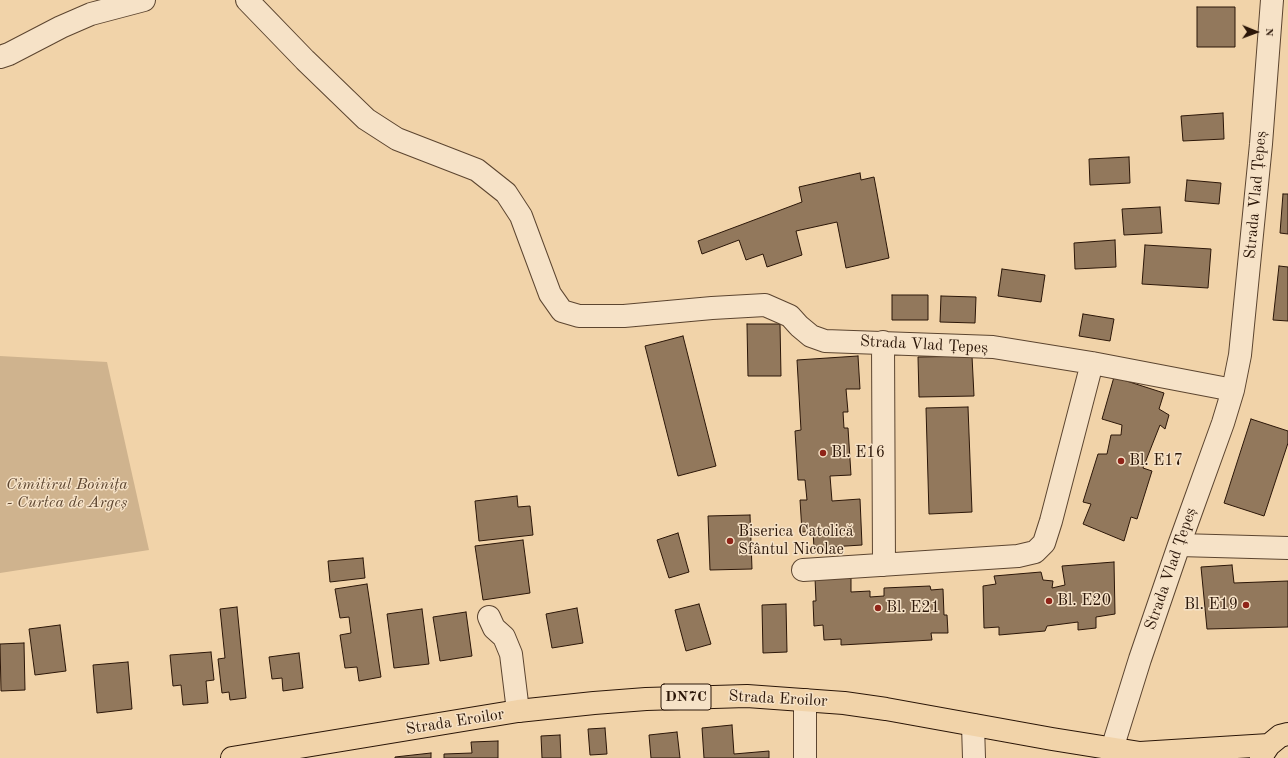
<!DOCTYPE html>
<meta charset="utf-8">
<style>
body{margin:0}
#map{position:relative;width:1288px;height:758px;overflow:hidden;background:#f1d3a9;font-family:"Old Standard TT",serif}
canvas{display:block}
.north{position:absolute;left:1236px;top:12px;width:40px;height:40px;-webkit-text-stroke:3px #f6e2c7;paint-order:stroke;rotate:91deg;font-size:11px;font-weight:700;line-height:16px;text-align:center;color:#2b1608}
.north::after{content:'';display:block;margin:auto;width:14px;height:18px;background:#2b1608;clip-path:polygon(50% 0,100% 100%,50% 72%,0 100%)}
</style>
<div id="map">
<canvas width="1288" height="758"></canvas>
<div class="north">N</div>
</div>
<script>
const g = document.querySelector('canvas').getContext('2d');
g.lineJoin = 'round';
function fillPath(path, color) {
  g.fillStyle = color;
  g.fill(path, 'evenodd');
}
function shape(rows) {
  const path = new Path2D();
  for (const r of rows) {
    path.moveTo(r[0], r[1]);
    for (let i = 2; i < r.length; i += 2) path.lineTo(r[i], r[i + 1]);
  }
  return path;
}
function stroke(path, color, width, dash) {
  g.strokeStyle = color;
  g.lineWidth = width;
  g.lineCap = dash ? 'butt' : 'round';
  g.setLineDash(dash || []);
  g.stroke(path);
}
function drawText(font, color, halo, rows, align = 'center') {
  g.font = font + ' "Old Standard TT",serif';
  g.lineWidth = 3;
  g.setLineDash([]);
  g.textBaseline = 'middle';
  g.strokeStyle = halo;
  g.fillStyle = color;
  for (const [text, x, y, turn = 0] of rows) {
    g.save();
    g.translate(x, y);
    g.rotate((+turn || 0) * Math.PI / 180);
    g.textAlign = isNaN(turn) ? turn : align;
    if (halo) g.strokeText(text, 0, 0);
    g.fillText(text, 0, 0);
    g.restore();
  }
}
const green = shape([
 [0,356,107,362,149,550,0,573]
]);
const building = shape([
 [1197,7,1235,7,1235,47,1197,47,1197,7],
 [1223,113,1224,139,1183,141,1181,116,1223,113],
 [1129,157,1130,183,1090,185,1089,159,1129,157],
 [860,173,861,180,874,177,889,258,846,268,837,222,796,231,802,255,767,267,763,254,746,260,739,240,702,254,698,241,802,202,799,187,860,173],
 [1187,180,1221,183,1219,204,1185,201,1187,180],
 [1283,194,1288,194,1288,234,1280,233,1283,194],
 [1160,207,1162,233,1124,235,1122,209,1160,207],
 [1115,240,1116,267,1075,269,1074,243,1115,240],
 [1145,245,1211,249,1208,288,1142,284,1145,245],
 [1279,266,1288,267,1288,321,1273,320,1279,266],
 [1002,269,1045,275,1041,302,998,296,1002,269],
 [892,295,928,295,928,320,892,320,892,295],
 [941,296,976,297,975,323,940,322,941,296],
 [1083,314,1114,319,1110,341,1079,336,1083,314],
 [747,324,780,324,781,376,748,376,747,324],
 [683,336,716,466,678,476,645,346,683,336],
 [858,356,860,389,846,389,848,412,843,412,844,428,848,428,851,475,830,476,832,501,860,499,862,545,814,548,813,531,802,532,800,500,807,500,805,480,798,480,795,431,801,430,797,360,858,356],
 [972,356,974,396,919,397,918,357,972,356],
 [1114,377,1164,393,1159,409,1169,415,1165,429,1160,425,1143,468,1152,471,1137,519,1131,517,1124,541,1083,524,1091,504,1083,502,1098,454,1107,454,1111,435,1121,435,1122,425,1102,419,1114,377],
 [968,407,972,512,929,514,926,408,968,407],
 [1251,419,1288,431,1288,443,1264,516,1224,503,1251,419],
 [517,496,518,507,530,506,533,535,479,541,475,501,517,496],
 [750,515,752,569,710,570,708,516,750,515],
 [678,533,689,572,669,578,657,540,678,533],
 [523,540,530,593,483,600,475,546,523,540],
 [363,558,365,578,330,582,328,561,363,558],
 [1114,562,1115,614,1096,617,1096,628,1078,630,1078,622,1047,626,1045,631,999,635,999,627,984,628,983,586,996,584,994,576,1041,572,1043,580,1053,581,1052,588,1065,585,1062,566,1114,562],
 [1232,565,1234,583,1288,581,1288,627,1207,629,1201,567,1232,565],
 [851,576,851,592,870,591,870,597,884,596,884,588,930,586,931,590,943,589,944,615,947,615,948,633,931,633,932,640,841,645,841,639,824,640,823,625,814,626,813,601,816,601,815,578,851,576],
 [367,584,381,677,359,681,357,667,345,668,340,635,351,633,349,617,340,618,335,589,367,584],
 [699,604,711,644,686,651,675,610,699,604],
 [786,604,787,652,763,653,762,605,786,604],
 [237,607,246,698,230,700,229,692,222,693,218,659,225,658,220,609,237,607],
 [577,608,583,643,552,648,546,614,577,608],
 [422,609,429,664,394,668,387,614,422,609],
 [466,612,472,656,440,661,433,617,466,612],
 [60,625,66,671,35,675,29,629,60,625],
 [24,643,25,690,1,691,0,644,24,643],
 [211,652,214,680,206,681,208,703,183,705,181,685,173,686,170,655,211,652],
 [299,653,303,688,283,691,282,678,272,679,269,657,299,653],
 [128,662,132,709,97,713,93,665,128,662],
 [732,725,734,754,769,751,769,758,704,758,702,728,732,725],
 [605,728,607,754,590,755,588,729,605,728],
 [677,732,680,758,651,758,649,735,677,732],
 [560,735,561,758,542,758,541,736,560,735],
 [498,741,498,758,444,758,444,754,472,753,471,742,498,741],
 [431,753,431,758,395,758,395,757,431,753]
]);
const minor = shape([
 [247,0,305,60,366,119,397,139,477,170,506,193,521,216,550,294,562,311,579,316,624,316,712,308,765,305,790,316,799,326,811,336,825,341,993,347,1092,363,1233,390],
 [0,57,9,54,61,27,91,14,144,0],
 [883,342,884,565],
 [1179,545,1288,548],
 [803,570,1018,556,1035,552,1044,543,1051,521,1092,363],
 [489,617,494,628,504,637,511,654,518,711],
 [805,700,805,758],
 [973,725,974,758],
 [1112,749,1140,659,1179,545,1223,423,1233,390,1240,355,1261,144,1272,0]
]);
const major = shape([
 [1140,753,1269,745],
 [1261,757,1269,745,1280,736,1288,734],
 [232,758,518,711,594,703,646,699,747,696,844,703,886,709,1052,739,1140,753,1154,758]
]);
const markers = [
 [823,453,4,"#8f2418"],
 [1121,461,4,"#8f2418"],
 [730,541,4,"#8f2418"],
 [1049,601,4,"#8f2418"],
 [1246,605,4,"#8f2418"],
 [878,608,4,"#8f2418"]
];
const shields = [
 [686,697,50]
];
const shieldNames = [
 ["DN7C",686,697]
];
const streetNames = [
 ["Strada Vlad Țepeș",1256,195,-85],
 ["Strada Vlad Țepeș",924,345,3],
 ["Strada Vlad Țepeș",1171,569,-71],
 ["Strada Eroilor",778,699,3],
 ["Strada Eroilor",455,722,-9]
];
const poiNames = [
 ["Bl. E16",831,453],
 ["Bl. E17",1129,461],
 ["Biserica Catolică",738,532],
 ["Sfântul Nicolae",738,550],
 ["Bl. E20",1057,601],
 ["Bl. E19",1238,605,"right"],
 ["Bl. E21",886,608]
];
const parkNames = [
 ["Cimitirul Boinița",67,485],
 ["- Curtea de Argeș",67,503]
];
fillPath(green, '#cfb38e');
fillPath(building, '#92785c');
stroke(building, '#2b1608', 1);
stroke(minor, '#5c4530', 24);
stroke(major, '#2b1608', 24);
stroke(minor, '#f6e2c7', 22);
stroke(major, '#f1d3a9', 22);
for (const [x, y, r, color] of markers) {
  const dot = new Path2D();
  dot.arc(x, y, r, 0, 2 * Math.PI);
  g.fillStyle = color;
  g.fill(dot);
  stroke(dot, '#f6e2c7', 1.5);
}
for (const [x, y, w] of shields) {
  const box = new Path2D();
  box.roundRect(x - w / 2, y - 13, w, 26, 3);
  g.fillStyle = '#f6e2c7';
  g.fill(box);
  stroke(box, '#2b1608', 1);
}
drawText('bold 15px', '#2b1608', null, shieldNames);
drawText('16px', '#2b1608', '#f6e2c7', streetNames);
drawText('16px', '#2b1608', '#f6e2c7', poiNames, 'left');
drawText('italic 16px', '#5c4530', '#f6e2c7', parkNames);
</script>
